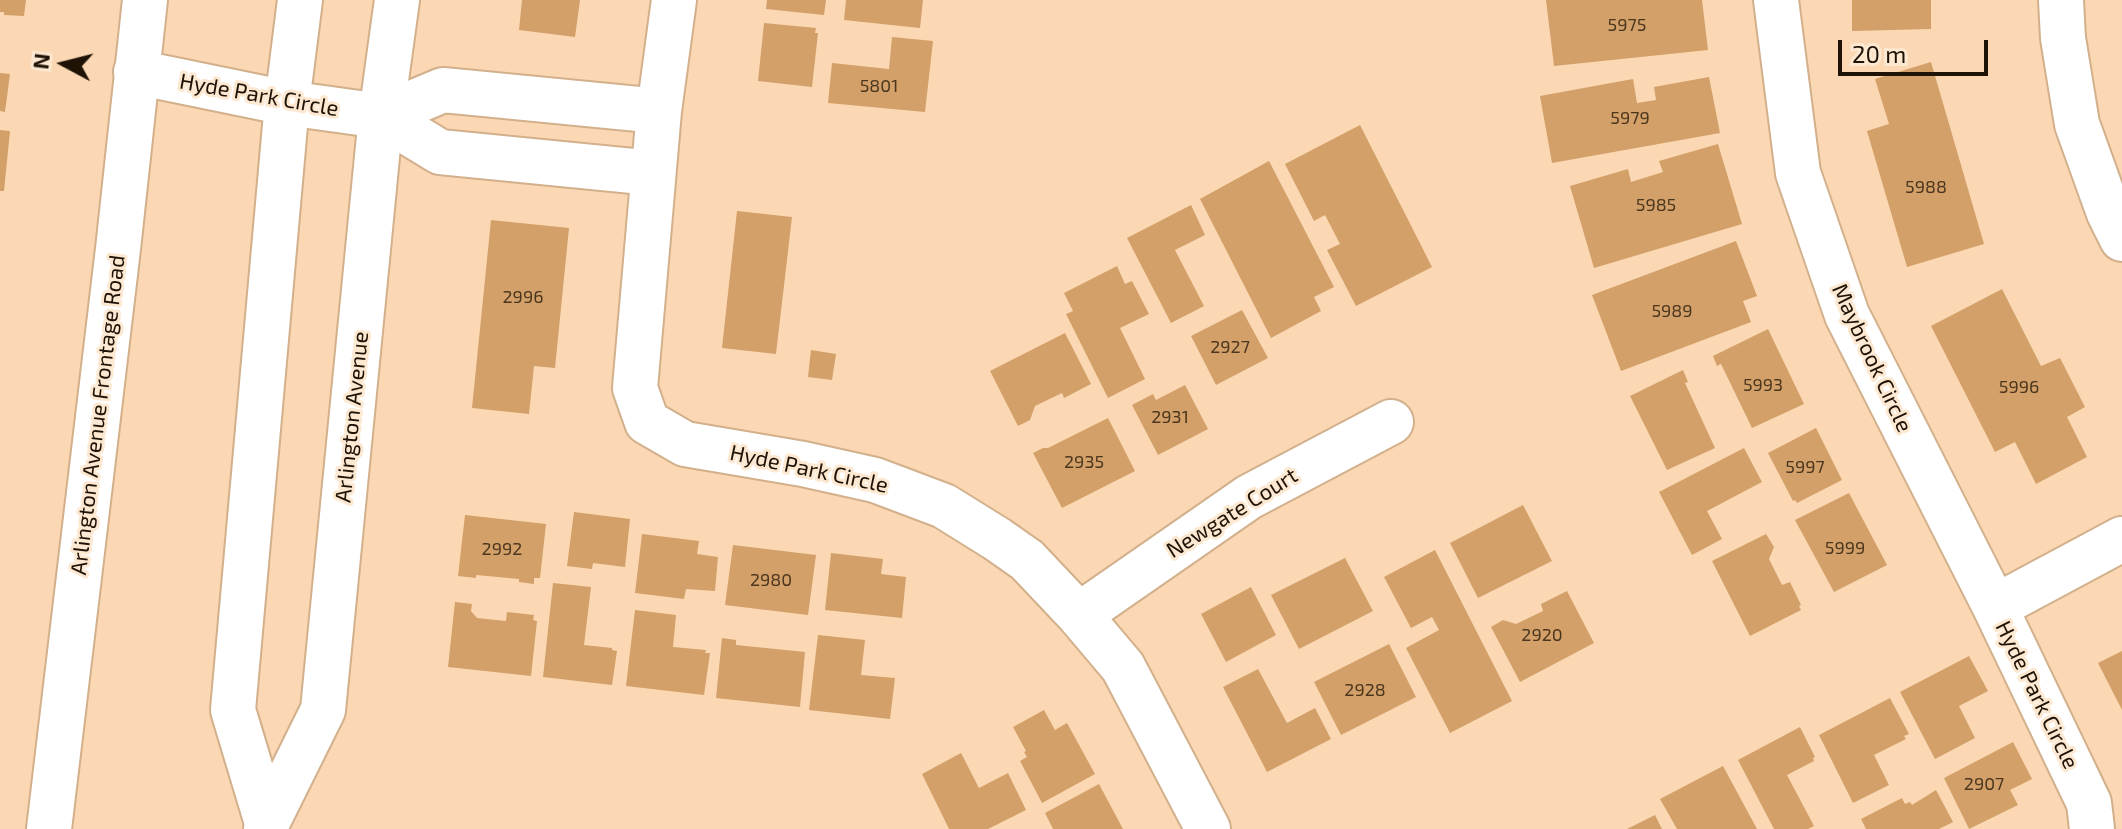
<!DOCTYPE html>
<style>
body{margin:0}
#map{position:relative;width:2122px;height:829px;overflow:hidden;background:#fbd8b3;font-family:"Exo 2",sans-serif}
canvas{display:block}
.north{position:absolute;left:24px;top:24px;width:80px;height:80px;-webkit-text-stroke:6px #fde8d2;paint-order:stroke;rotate:277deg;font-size:22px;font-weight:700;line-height:32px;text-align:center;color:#1f1306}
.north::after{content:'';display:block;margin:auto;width:28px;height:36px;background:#1f1306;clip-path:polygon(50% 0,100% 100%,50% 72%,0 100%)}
.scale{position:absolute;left:1838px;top:40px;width:150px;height:36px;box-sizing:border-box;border:4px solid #1f1306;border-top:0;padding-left:10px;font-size:24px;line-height:28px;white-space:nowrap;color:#1f1306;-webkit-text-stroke:6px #fde8d2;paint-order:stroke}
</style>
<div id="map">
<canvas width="2122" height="829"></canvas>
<div class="north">N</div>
<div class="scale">20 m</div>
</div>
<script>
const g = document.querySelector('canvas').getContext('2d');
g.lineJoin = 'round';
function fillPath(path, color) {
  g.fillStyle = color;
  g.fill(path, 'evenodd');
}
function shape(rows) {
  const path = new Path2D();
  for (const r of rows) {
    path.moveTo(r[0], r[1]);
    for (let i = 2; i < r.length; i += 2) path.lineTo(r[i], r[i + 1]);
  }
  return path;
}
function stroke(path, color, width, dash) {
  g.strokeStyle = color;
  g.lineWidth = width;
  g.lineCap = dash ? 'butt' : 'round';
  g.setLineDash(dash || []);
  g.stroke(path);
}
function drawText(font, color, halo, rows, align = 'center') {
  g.font = font + ' "Exo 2",sans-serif';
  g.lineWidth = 6;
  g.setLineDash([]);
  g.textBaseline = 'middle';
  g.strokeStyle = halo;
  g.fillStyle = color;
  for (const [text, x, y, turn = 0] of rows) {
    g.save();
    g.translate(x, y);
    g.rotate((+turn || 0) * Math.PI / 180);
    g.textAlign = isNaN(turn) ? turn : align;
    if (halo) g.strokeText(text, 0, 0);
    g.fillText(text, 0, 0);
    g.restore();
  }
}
const building = shape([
 [0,0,26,0,24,16,4,15,4,12,0,12],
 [522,0,580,0,575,37,519,30],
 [767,0,826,0,824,15,766,9],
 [846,0,923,0,920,28,844,20],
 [1546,0,1702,0,1708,50,1554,66],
 [1852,0,1931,0,1931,29,1852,31],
 [764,23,816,28,815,33,818,33,812,87,758,81],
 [892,37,933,41,925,112,828,103,832,63,889,69],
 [1931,62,1984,244,1907,267,1867,131,1889,124,1875,79],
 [0,73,10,74,5,112,0,111],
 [1709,77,1720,133,1552,163,1540,96,1633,79,1637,103,1656,100,1654,87],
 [1360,125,1432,267,1356,306,1327,250,1340,244,1325,215,1314,221,1285,164],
 [0,130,10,131,4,191,0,191],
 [1718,144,1742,224,1594,268,1570,186,1628,169,1631,182,1663,172,1659,161],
 [1269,161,1334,287,1314,297,1321,311,1271,338,1200,199],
 [1191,205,1205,235,1175,250,1204,306,1171,323,1127,238],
 [737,211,792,217,776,354,722,348],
 [491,220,569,228,555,368,534,366,529,414,472,408],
 [1736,241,1757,296,1743,301,1751,322,1621,371,1592,295],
 [1117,266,1125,284,1132,281,1149,314,1120,328,1145,379,1108,398,1066,314,1073,311,1064,293],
 [2002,289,2041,366,2060,358,2085,407,2067,417,2087,457,2036,484,2015,442,1995,452,1931,326],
 [1242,310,1268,358,1216,385,1191,336],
 [1768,329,1804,404,1752,428,1721,364,1717,366,1713,356],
 [1065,333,1091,384,1064,398,1062,393,1035,406,1030,420,1018,426,990,371],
 [811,350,836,354,832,380,808,377],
 [1683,370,1688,382,1685,383,1715,448,1667,470,1630,396],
 [1185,385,1208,429,1158,455,1132,405,1153,394,1156,400],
 [1108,418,1135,471,1062,508,1033,453,1043,448,1048,448],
 [1816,428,1842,480,1797,503,1795,500,1793,501,1768,453],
 [1744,448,1762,482,1707,511,1722,539,1692,555,1659,492],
 [1849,493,1887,565,1834,592,1795,520],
 [1523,505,1552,561,1478,598,1450,543],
 [574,512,630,519,625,567,593,563,592,569,567,566],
 [465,515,546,524,540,578,534,578,534,584,519,582,519,579,476,575,476,578,458,576],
 [642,534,699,541,697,554,718,557,715,591,686,589,684,599,635,593],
 [1766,534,1774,547,1769,559,1782,585,1790,582,1801,605,1799,606,1801,610,1750,636,1712,561],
 [733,545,816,555,808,615,725,605],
 [1435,550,1512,701,1450,733,1406,648,1439,630,1432,617,1411,628,1384,577],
 [831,553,883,559,881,574,906,577,902,618,825,610],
 [1345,558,1373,611,1299,649,1271,595],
 [553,583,591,587,584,645,612,648,612,650,617,651,612,685,543,677],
 [1251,587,1276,635,1226,662,1201,614],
 [1567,591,1594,643,1520,682,1491,627,1503,620,1516,624,1543,611,1541,604],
 [455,602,472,604,471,611,477,618,506,621,507,612,534,615,533,620,537,621,531,676,448,667],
 [635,610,676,615,673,647,706,650,705,653,710,653,704,695,626,686],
 [818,635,865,640,861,675,895,678,890,719,809,710],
 [722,638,736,640,736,645,805,652,800,707,716,698],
 [1389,644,1416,697,1341,735,1314,682],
 [2122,651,2122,710,2098,663],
 [1969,656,1988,691,1959,706,1975,738,1935,759,1900,692],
 [1258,669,1287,723,1315,708,1331,739,1267,772,1223,687],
 [1890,698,1909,734,1904,736,1906,739,1874,755,1889,785,1853,803,1819,735],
 [1044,710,1055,730,1067,723,1095,774,1042,803,1020,761,1027,757,1024,752,1026,751,1013,727],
 [1800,727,1815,757,1813,758,1814,761,1787,775,1814,826,1808,829,1774,829,1738,760],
 [2013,742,2032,779,2010,790,2018,805,1969,829,1944,778],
 [961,753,979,788,1008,773,1026,810,988,829,949,829,922,774],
 [1723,766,1757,829,1677,829,1660,799],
 [1099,784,1123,829,1053,829,1045,813],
 [1936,790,1953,822,1939,829,1866,829,1861,819,1902,798,1905,804,1910,802,1912,805],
 [1655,815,1662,829,1627,829]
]);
const minor = shape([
 [674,0,659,111,635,388,647,422,685,444,803,464,875,480,944,506,997,539,1027,560,1079,615,1123,667,1208,829],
 [1776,0,1798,173,1847,315,1995,607,2089,803,2092,829],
 [136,72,287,103,381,116,440,152,653,173],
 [381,116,443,90,659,111],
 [1995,607,2122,539],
 [1079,615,1249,497,1391,422],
 [49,829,118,249,145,0]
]);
const tertiary = shape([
 [2061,0,2063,38,2077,124,2109,213,2122,239]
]);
const primary = shape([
 [267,823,233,710,287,103,300,0],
 [266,829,267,823,323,710,381,116,397,0]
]);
const numberNames = [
 ["5975",1627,25],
 ["5801",879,86],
 ["5979",1630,118],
 ["5988",1926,187],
 ["5985",1656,205],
 ["2996",523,297],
 ["5989",1672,311],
 ["2927",1230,347],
 ["5993",1763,385],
 ["5996",2019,387],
 ["2931",1170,417],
 ["2935",1084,462],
 ["5997",1805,467],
 ["5999",1845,548],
 ["2992",502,549],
 ["2980",771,580],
 ["2920",1542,635],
 ["2928",1365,690],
 ["2907",1984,784]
];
const streetNames = [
 ["Hyde Park Circle",259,95,10],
 ["Maybrook Circle",1872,358,65],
 ["Arlington Avenue Frontage Road",98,415,-83],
 ["Arlington Avenue",352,417,-84],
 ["Hyde Park Circle",809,469,12],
 ["Newgate Court",1232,513,-32],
 ["Hyde Park Circle",2037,695,64]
];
fillPath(building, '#d2a068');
stroke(minor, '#d2b08c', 48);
stroke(tertiary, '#d2b08c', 48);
stroke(primary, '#d2b08c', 48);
stroke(minor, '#fff', 44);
stroke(tertiary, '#fff', 44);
stroke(primary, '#fff', 44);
drawText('18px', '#4c361e', null, numberNames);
drawText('22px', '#1f1306', '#fde8d2', streetNames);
</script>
